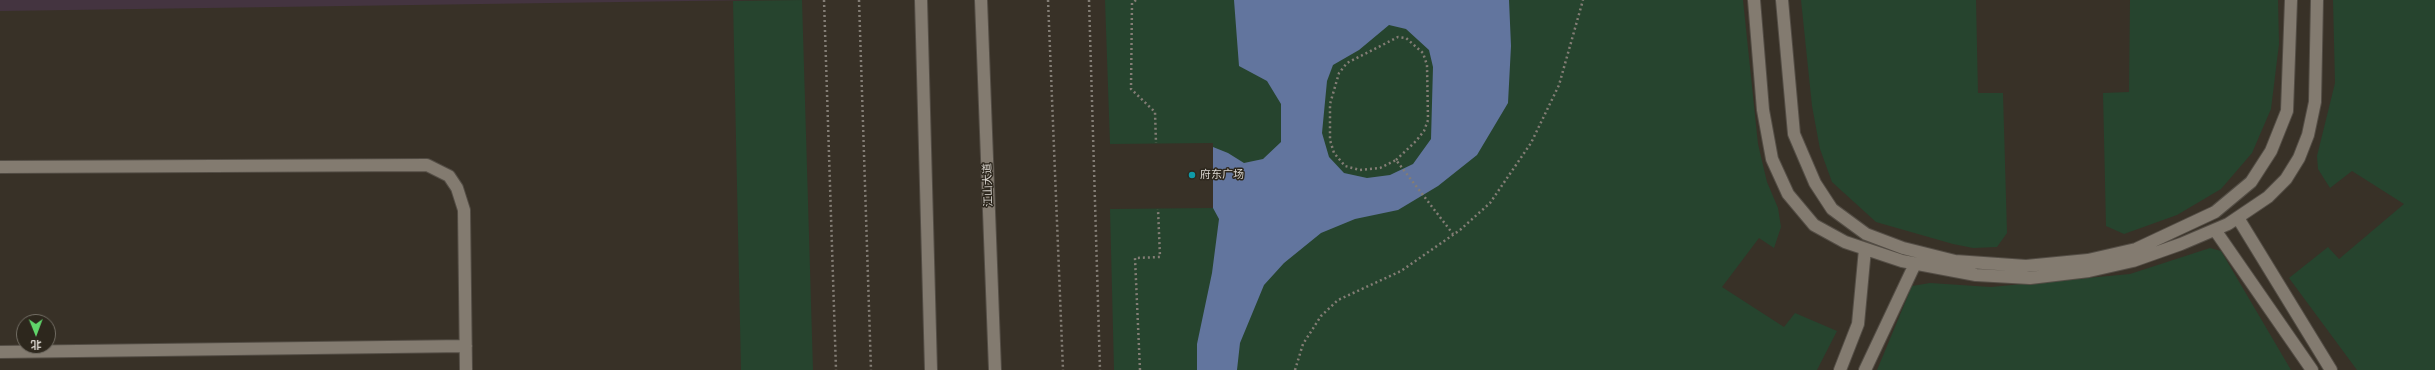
<!DOCTYPE html>
<meta charset="utf-8">
<style>
body{margin:0}
#map{position:relative;width:2435px;height:370px;overflow:hidden;background:#383127;font-family:Mulish,"Noto Sans SC",sans-serif}
canvas{display:block}
.north{position:absolute;left:16px;top:314px;width:40px;height:40px;box-sizing:border-box;background:#2d271d;border:1px solid #726d64;border-radius:50%;rotate:179deg;font-size:11px;font-weight:700;line-height:16px;text-align:center;color:#d9d5cf}
.north::after{content:'';display:block;margin:auto;width:14px;height:18px;background:#60d56a;clip-path:polygon(50% 0,100% 100%,50% 72%,0 100%)}
</style>
<div id="map">
<canvas width="2435" height="370"></canvas>
<div class="north">北</div>
</div>
<script>
const g = document.querySelector('canvas').getContext('2d');
g.lineJoin = 'round';
function fillPath(path, color) {
  g.fillStyle = color;
  g.fill(path, 'evenodd');
}
function shape(rows) {
  const path = new Path2D();
  for (const r of rows) {
    path.moveTo(r[0], r[1]);
    for (let i = 2; i < r.length; i += 2) path.lineTo(r[i], r[i + 1]);
  }
  return path;
}
function stroke(path, color, width, dash) {
  g.strokeStyle = color;
  g.lineWidth = width;
  g.lineCap = dash ? 'butt' : 'round';
  g.setLineDash(dash || []);
  g.stroke(path);
}
function drawText(font, color, halo, rows, align = 'center') {
  g.font = font + ' Mulish,"Noto Sans SC",sans-serif';
  g.lineWidth = 3;
  g.setLineDash([]);
  g.textBaseline = 'middle';
  g.strokeStyle = halo;
  g.fillStyle = color;
  for (const [text, x, y, turn = 0] of rows) {
    g.save();
    g.translate(x, y);
    g.rotate((+turn || 0) * Math.PI / 180);
    g.textAlign = isNaN(turn) ? turn : align;
    if (halo) g.strokeText(text, 0, 0);
    g.fillText(text, 0, 0);
    g.restore();
  }
}
const commercial = shape([
 [0,0,758,0,0,11]
]);
const green = shape([
 [802,0,813,370,741,370,733,1],
 [1105,0,1743,0,1758,144,1767,182,1778,208,1781,227,1774,248,1759,238,1722,287,1784,327,1795,313,1837,331,1817,370,1114,370,1110,209,1213,208,1213,143,1110,144],
 [1801,0,1976,0,1978,93,2003,93,2007,233,1997,247,1973,248,1953,244,1876,222,1832,182,1820,149,1812,106],
 [2130,0,2278,0,2279,44,2271,109,2252,153,2221,189,2177,215,2124,234,2106,226,2103,93,2129,92],
 [2333,0,2435,0,2435,370,2357,370,2289,278,2328,247,2339,259,2404,204,2352,171,2330,188,2318,169,2317,156,2335,83],
 [2210,248,2221,251,2291,370,1877,370,1912,286,1930,283,1991,287,2130,274]
]);
const water = shape([
 [1234,0,1509,0,1511,46,1508,103,1477,155,1438,186,1398,210,1355,219,1321,233,1284,263,1264,285,1240,343,1237,370,1197,370,1197,344,1212,273,1219,219,1213,208,1213,147,1228,153,1244,163,1263,159,1281,142,1281,104,1267,81,1239,66],
 [1389,25,1406,29,1429,50,1433,67,1431,139,1413,164,1390,175,1367,178,1344,173,1329,157,1322,133,1327,81,1333,65,1359,50]
]);
const path = shape([
 [824,0,836,370],
 [859,0,871,370],
 [1048,0,1063,370],
 [1089,0,1100,370],
 [1136,0,1132,3,1131,89,1155,112,1156,143],
 [1396,160,1416,141,1424,131,1428,120,1427,65,1423,53,1406,38,1398,37,1347,63,1339,73,1330,104,1330,140,1334,153,1345,166,1360,170,1380,168,1396,160,1453,234],
 [1140,370,1135,258,1160,257,1158,209],
 [1295,370,1303,344,1321,316,1338,300,1401,271,1460,230,1490,203,1531,143,1559,85,1583,0]
]);
const lane = shape([
 [1754,0,1763,110,1772,159,1788,194,1814,225,1845,242,1902,261,1976,275,2030,278,2089,271,2133,261,2181,244,2228,224,2268,197,2286,179,2299,158,2308,135,2315,102,2317,0],
 [1782,0,1794,134,1815,183,1832,209,1866,234,1903,248,1955,261,2026,266,2088,260,2136,249,2215,212,2251,182,2271,151,2287,111,2291,0],
 [0,167,427,165,449,176,457,188,464,210,466,370],
 [2238,218,2331,370],
 [2215,230,2312,370],
 [0,352,466,346],
 [1840,370,1858,324,1865,249],
 [1865,370,1915,264]
]);
const secondary = shape([
 [921,0,931,370],
 [981,0,995,370]
]);
const markers = [
 [1192,175,4,"#0f9aa8"]
];
const poiNames = [
 ["府东广场",1200,175]
];
const streetNames = [
 ["江山大道",988,185,-92]
];
fillPath(commercial, '#443440');
fillPath(green, '#26442e');
fillPath(water, '#62759e');
stroke(lane, '#534d45', 14);
stroke(secondary, '#534d45', 14);
stroke(path, '#837d75', 2.5, [2, 3]);
stroke(lane, '#837b70', 12);
stroke(secondary, '#837b70', 12);
for (const [x, y, r, color] of markers) {
  const dot = new Path2D();
  dot.arc(x, y, r, 0, 2 * Math.PI);
  g.fillStyle = color;
  g.fill(dot);
  stroke(dot, '#2d271d', 1.5);
}
drawText('11px', '#d9d5cf', '#2d271d', poiNames, 'left');
drawText('11px', '#d9d5cf', '#2d271d', streetNames);
</script>
